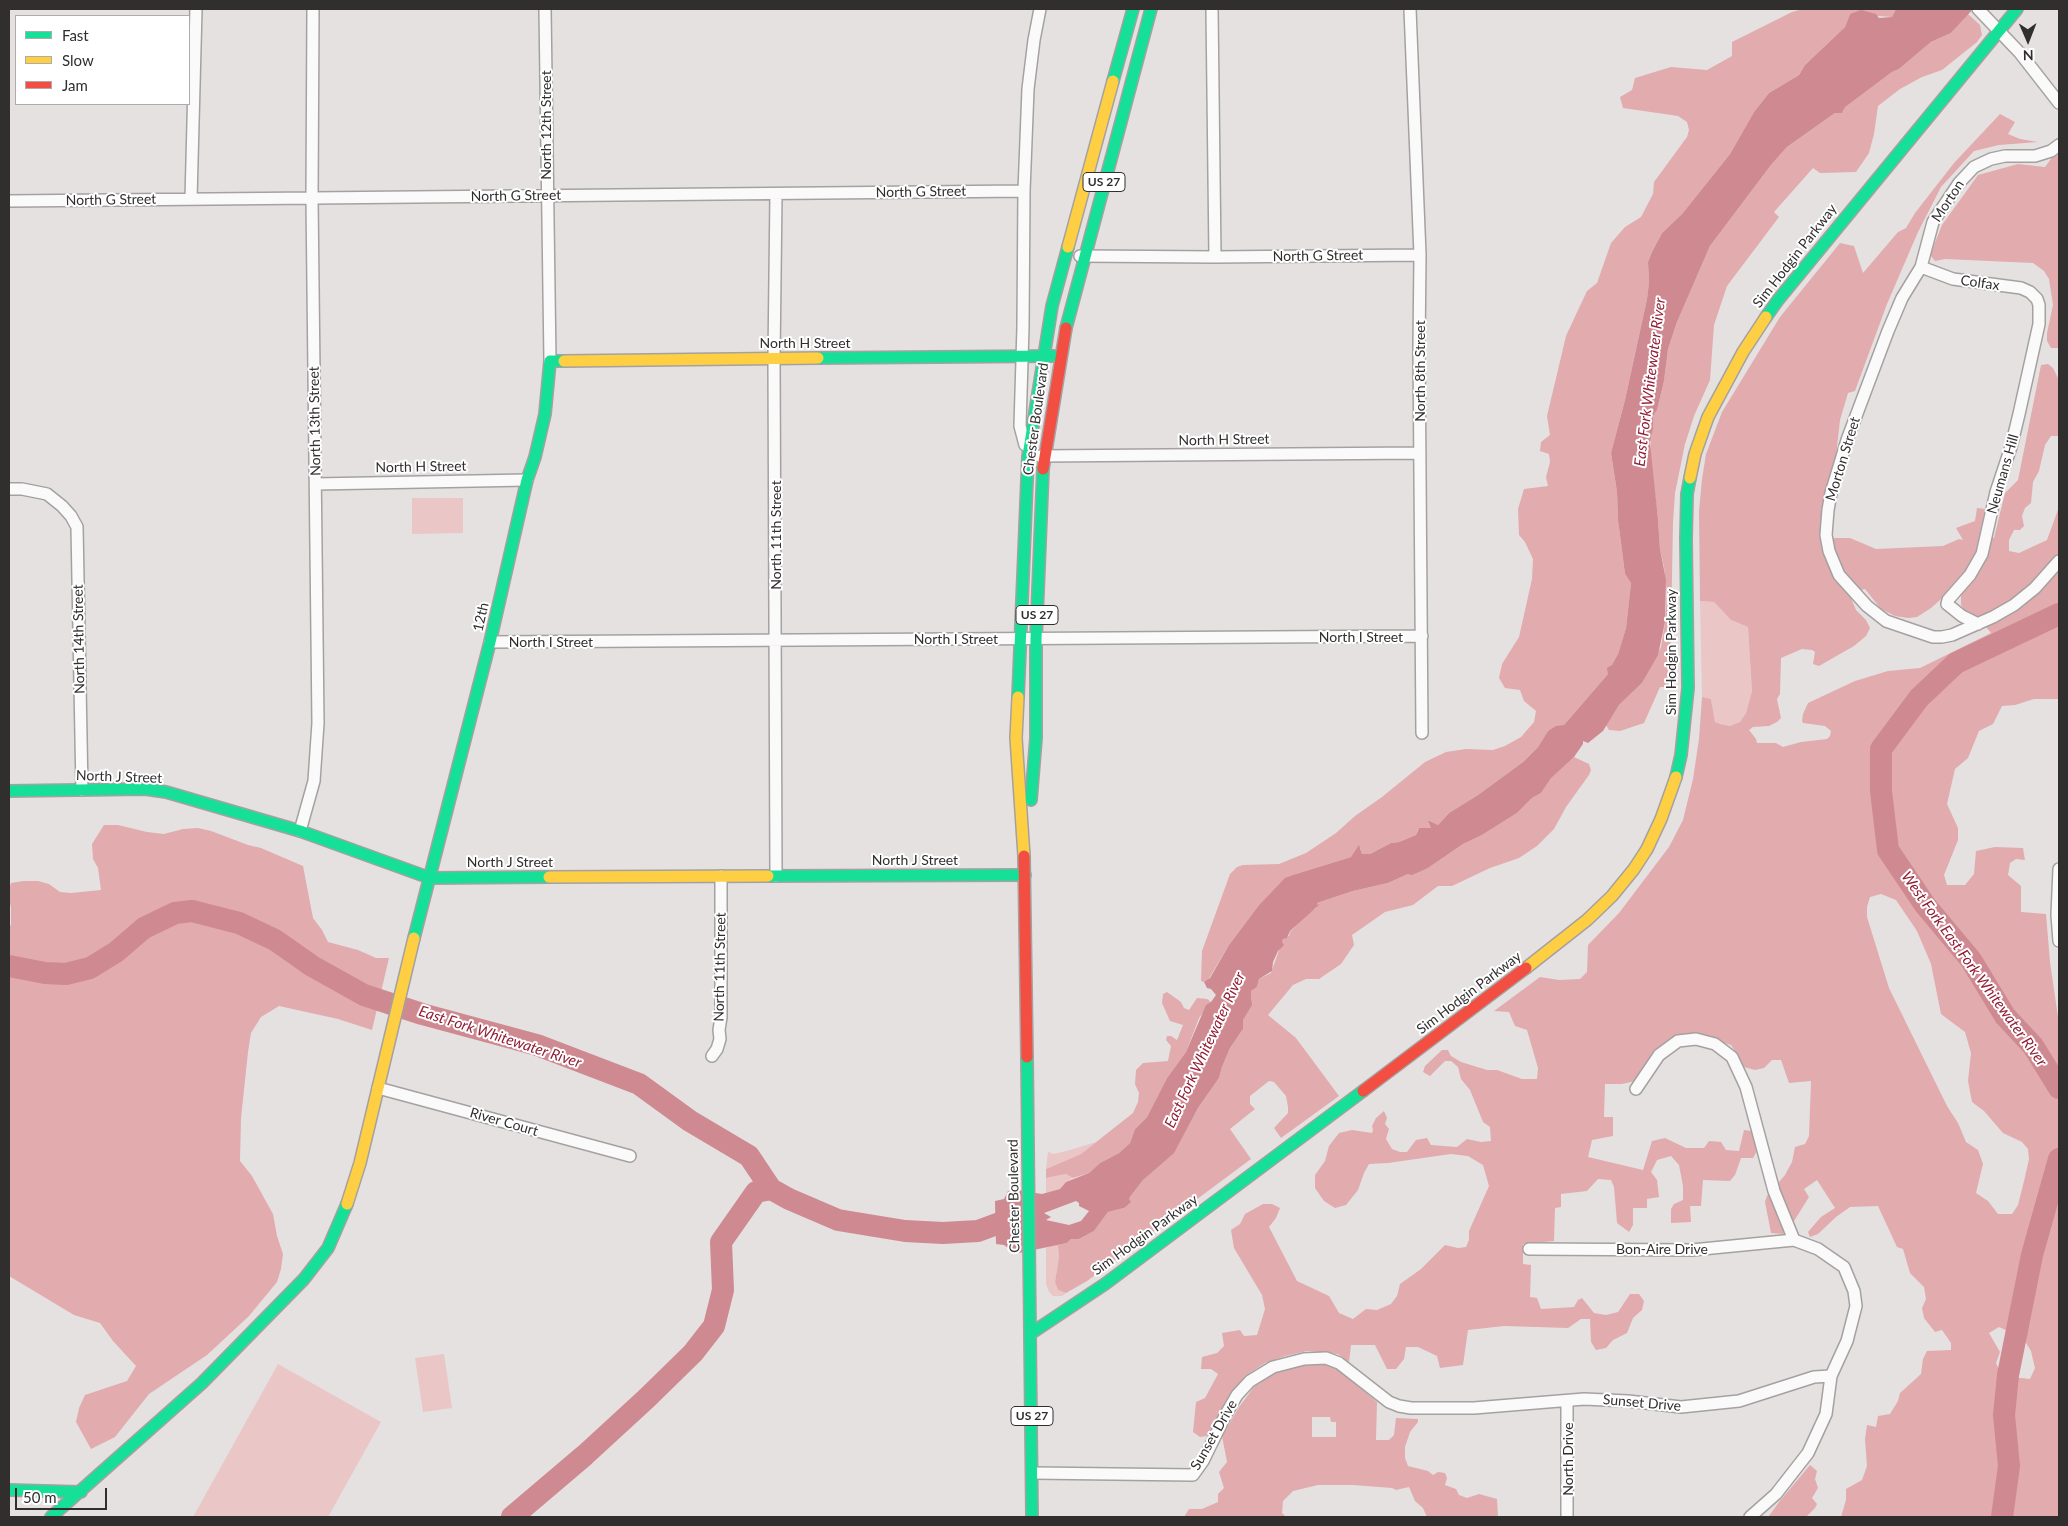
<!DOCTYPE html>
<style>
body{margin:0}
#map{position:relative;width:2068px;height:1526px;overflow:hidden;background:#e5e1e1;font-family:Lato,sans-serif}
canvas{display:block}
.frame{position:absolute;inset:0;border:10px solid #312e2e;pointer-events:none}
.legend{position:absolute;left:15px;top:15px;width:175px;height:90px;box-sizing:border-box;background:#fff;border:1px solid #adabab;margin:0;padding:6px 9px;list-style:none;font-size:15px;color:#312e2e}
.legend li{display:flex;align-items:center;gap:10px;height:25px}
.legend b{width:25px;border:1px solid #adabab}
.north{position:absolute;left:2003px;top:15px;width:50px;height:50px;-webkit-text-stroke:4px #fff;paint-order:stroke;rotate:179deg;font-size:14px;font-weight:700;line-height:20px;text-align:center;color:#312e2e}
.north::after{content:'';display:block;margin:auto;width:18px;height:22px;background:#312e2e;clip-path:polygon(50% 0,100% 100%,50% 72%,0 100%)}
.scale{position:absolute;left:15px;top:1488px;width:92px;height:22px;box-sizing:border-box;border:2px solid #312e2e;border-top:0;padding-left:6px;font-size:15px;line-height:18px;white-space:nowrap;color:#312e2e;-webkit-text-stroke:4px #fff;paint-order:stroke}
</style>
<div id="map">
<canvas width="2068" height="1526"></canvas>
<div class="frame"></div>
<ul class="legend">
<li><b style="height:6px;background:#16e098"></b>Fast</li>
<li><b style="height:6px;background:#ffcf43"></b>Slow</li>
<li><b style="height:6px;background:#f24e42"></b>Jam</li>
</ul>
<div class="north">N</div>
<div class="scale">50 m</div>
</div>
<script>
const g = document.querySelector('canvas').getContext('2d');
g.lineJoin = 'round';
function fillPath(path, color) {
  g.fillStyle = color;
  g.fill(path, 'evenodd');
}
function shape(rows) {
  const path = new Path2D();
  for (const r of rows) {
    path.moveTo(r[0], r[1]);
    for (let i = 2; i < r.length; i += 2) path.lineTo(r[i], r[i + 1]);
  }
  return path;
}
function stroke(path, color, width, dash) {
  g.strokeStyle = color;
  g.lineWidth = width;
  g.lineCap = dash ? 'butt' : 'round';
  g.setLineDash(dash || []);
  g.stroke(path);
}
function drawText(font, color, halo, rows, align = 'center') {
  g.font = font + ' Lato,sans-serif';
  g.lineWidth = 4;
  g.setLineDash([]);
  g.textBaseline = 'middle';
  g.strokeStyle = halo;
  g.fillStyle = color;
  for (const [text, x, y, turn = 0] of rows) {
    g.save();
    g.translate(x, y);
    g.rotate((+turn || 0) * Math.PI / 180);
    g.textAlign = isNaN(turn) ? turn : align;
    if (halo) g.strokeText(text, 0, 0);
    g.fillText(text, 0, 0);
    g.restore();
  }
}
const green = shape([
 [412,498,463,498,463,533,412,534],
 [1700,601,1714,602,1731,620,1748,627,1752,691,1746,713,1740,722,1730,726,1715,722,1711,699,1702,697],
 [1096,1142,1081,1154,1046,1169,1048,1152,1054,1154,1070,1150],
 [1066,1174,1073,1178,1066,1182,1060,1189,1046,1193,1046,1178],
 [1054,1245,1058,1245,1059,1257,1055,1282,1058,1290,1066,1293,1062,1296,1053,1296,1049,1292,1046,1284,1046,1248],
 [444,1354,452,1408,423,1412,415,1358],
 [278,1364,381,1422,328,1517,193,1517]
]);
const forest = shape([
 [1803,9,1896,9,1892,17,1850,14,1845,27,1805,65,1799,75,1769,93,1754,112,1730,154,1682,214,1662,233,1652,252,1648,262,1649,282,1647,299,1625,400,1611,453,1617,492,1618,520,1625,574,1631,583,1626,628,1618,654,1608,674,1564,725,1548,731,1538,747,1523,762,1478,795,1449,813,1438,825,1429,822,1428,823,1431,828,1418,829,1416,835,1399,842,1391,843,1370,854,1362,855,1360,847,1351,857,1296,874,1280,883,1259,905,1229,945,1208,980,1204,982,1201,981,1202,951,1230,874,1237,867,1243,865,1279,864,1306,853,1336,833,1355,816,1382,797,1425,762,1446,752,1466,749,1493,750,1505,746,1521,737,1534,722,1536,711,1524,701,1520,690,1505,688,1499,678,1502,664,1519,637,1532,579,1533,559,1525,542,1519,535,1518,509,1524,489,1548,486,1546,477,1550,462,1549,454,1540,451,1541,442,1550,435,1547,416,1566,336,1579,308,1587,291,1597,283,1611,243,1625,227,1641,217,1653,194,1654,182,1687,137,1689,130,1687,122,1678,116,1623,108,1620,97,1632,90,1635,78,1671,67,1707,70,1732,56,1732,42,1792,12],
 [1968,14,1980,25,1982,35,1977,42,1942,70,1922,77,1900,89,1878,106,1874,134,1869,153,1856,172,1820,173,1813,168,1774,212,1779,217,1727,286,1714,325,1710,380,1694,416,1685,444,1675,493,1673,522,1670,687,1660,687,1644,723,1620,731,1609,730,1606,725,1619,705,1642,683,1661,647,1665,622,1667,593,1664,567,1660,549,1658,519,1650,452,1653,416,1657,410,1664,381,1668,349,1677,322,1710,246,1771,165,1787,147,1835,113,1843,112,1844,107,1892,72,1899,69,1931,42,1951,33],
 [2000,114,2015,122,2008,134,2020,139,2038,142,1999,145,1974,151,1941,187,1918,232,1887,304,1855,391,1848,393,1840,420,1827,538,1850,538,1876,549,1943,546,1959,539,1963,540,1956,528,1975,521,1977,508,1985,509,1980,533,1994,538,2005,493,2018,480,2041,365,2048,364,2053,368,2059,380,2059,436,2051,436,2045,445,2039,471,2033,482,2031,503,2025,508,2022,516,2024,526,2020,530,2014,530,2009,540,2009,551,2019,553,2047,540,2059,507,2059,699,2034,699,2015,705,2002,706,1993,724,1979,731,1968,758,1955,769,1947,804,1958,828,1958,840,1944,875,1947,885,1965,885,1974,874,1976,851,1995,847,2023,848,2025,860,2016,859,2010,863,2008,875,2021,886,2021,912,2046,914,2050,962,2059,1024,2059,1517,1841,1517,1846,1500,1846,1489,1862,1480,1867,1466,1865,1439,1867,1425,1876,1427,1878,1416,1890,1414,1898,1401,1900,1393,1921,1374,1923,1359,1927,1351,1951,1350,1951,1343,1942,1330,1935,1332,1924,1318,1922,1308,1926,1299,1924,1287,1910,1273,1903,1249,1897,1247,1878,1206,1850,1207,1836,1217,1818,1234,1810,1237,1808,1232,1821,1217,1835,1208,1817,1180,1804,1189,1809,1197,1794,1221,1783,1234,1771,1233,1765,1202,1767,1196,1785,1175,1792,1162,1795,1147,1805,1144,1809,1136,1811,1081,1789,1083,1781,1060,1772,1060,1764,1068,1755,1070,1744,1067,1739,1057,1731,1045,1718,1041,1663,1046,1654,1051,1645,1069,1635,1081,1622,1084,1605,1084,1604,1117,1613,1117,1613,1136,1592,1140,1588,1157,1643,1170,1652,1141,1665,1138,1686,1148,1704,1148,1709,1141,1721,1142,1726,1150,1739,1151,1744,1130,1752,1131,1758,1149,1753,1158,1741,1158,1735,1175,1730,1181,1703,1180,1701,1206,1690,1206,1691,1222,1671,1223,1671,1209,1674,1204,1683,1200,1683,1186,1679,1165,1671,1156,1657,1160,1651,1172,1657,1180,1659,1197,1647,1199,1647,1208,1633,1208,1633,1225,1629,1232,1617,1223,1614,1187,1611,1180,1598,1179,1587,1191,1561,1194,1561,1207,1555,1208,1554,1241,1523,1244,1523,1264,1531,1265,1530,1297,1537,1298,1541,1309,1574,1307,1578,1300,1582,1298,1594,1313,1606,1315,1618,1312,1630,1294,1639,1294,1644,1301,1642,1310,1633,1318,1627,1333,1613,1340,1606,1348,1596,1350,1591,1342,1590,1319,1581,1319,1568,1328,1504,1326,1468,1330,1463,1365,1440,1368,1437,1356,1418,1347,1406,1347,1404,1359,1396,1369,1387,1369,1375,1345,1351,1345,1349,1362,1338,1354,1307,1351,1285,1356,1265,1363,1245,1376,1230,1396,1207,1436,1200,1437,1193,1432,1196,1402,1205,1398,1218,1374,1211,1369,1201,1369,1202,1357,1217,1353,1224,1346,1222,1333,1240,1330,1244,1336,1257,1335,1265,1309,1262,1295,1234,1248,1231,1230,1240,1224,1245,1214,1263,1204,1272,1204,1280,1208,1276,1218,1269,1227,1297,1281,1329,1296,1339,1313,1353,1319,1366,1309,1377,1310,1391,1304,1397,1296,1400,1284,1421,1269,1445,1245,1458,1248,1466,1247,1469,1240,1469,1231,1489,1186,1483,1165,1468,1156,1451,1154,1388,1163,1369,1164,1364,1173,1358,1190,1346,1205,1335,1208,1324,1201,1315,1188,1315,1175,1325,1161,1329,1146,1339,1133,1352,1130,1372,1133,1373,1130,1372,1126,1376,1118,1384,1111,1387,1118,1385,1124,1389,1129,1386,1139,1392,1149,1400,1152,1407,1152,1416,1140,1427,1138,1431,1145,1457,1147,1467,1139,1481,1142,1491,1141,1490,1127,1483,1122,1470,1090,1461,1079,1458,1067,1451,1061,1445,1061,1430,1076,1423,1072,1425,1066,1442,1050,1448,1050,1451,1056,1461,1062,1487,1070,1497,1070,1522,1079,1537,1079,1538,1068,1527,1030,1515,1026,1509,1012,1494,1011,1540,977,1559,980,1580,979,1587,972,1588,945,1619,913,1669,847,1683,820,1693,779,1699,739,1702,697,1711,699,1715,722,1721,724,1730,726,1740,722,1746,713,1752,691,1748,627,1731,620,1714,602,1700,601,1699,511,1702,479,1706,454,1722,412,1780,317,1840,243,1854,246,1863,273,1898,232,1906,228,1915,213,1954,163],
 [1865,589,1881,609,1895,616,1908,618,1917,617,1931,608,1950,591,1961,594,1961,605,1967,613,1982,622,1991,633,1920,668,1888,671,1855,681,1808,703,1803,714,1802,721,1803,723,1825,726,1831,731,1830,736,1827,739,1801,742,1783,747,1776,743,1757,743,1756,739,1749,730,1753,727,1769,726,1777,722,1781,718,1777,699,1780,694,1781,658,1802,649,1812,650,1815,652,1813,664,1819,666,1854,646,1866,636,1870,628,1866,620,1856,610,1849,593],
 [1881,894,1896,900,1917,931,1931,964,1941,1014,1965,1032,1971,1053,1968,1081,1972,1102,1984,1111,2003,1133,2022,1142,2028,1149,2029,1159,2025,1177,2018,1205,2012,1214,1998,1214,1988,1201,1976,1193,1983,1164,1978,1150,1966,1142,1958,1123,1947,1106,1889,988,1867,917,1867,907,1870,897],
 [1999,1327,2023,1338,2031,1351,2035,1368,2030,1379,2002,1376,1996,1363,2000,1352,1989,1333],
 [2059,155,2059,348,2051,348,2047,341,2047,333,2053,305,2049,279,2044,271,2033,263,1945,259,1935,261,1930,255,1942,225,1978,175,2018,164,2045,167,2053,156],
 [1574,757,1589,764,1591,770,1589,775,1566,807,1554,829,1537,846,1519,858,1490,868,1452,886,1438,886,1413,905,1385,912,1352,935,1354,945,1341,964,1319,979,1306,979,1293,985,1268,1015,1296,1038,1339,1096,1281,1138,1274,1128,1288,1113,1288,1107,1286,1096,1274,1082,1269,1081,1250,1096,1250,1104,1255,1109,1230,1129,1251,1159,1087,1281,1066,1293,1058,1290,1055,1282,1059,1257,1058,1245,1067,1243,1071,1239,1079,1239,1094,1231,1108,1212,1124,1208,1130,1197,1143,1180,1175,1150,1198,1108,1219,1078,1222,1067,1230,1048,1243,1029,1243,1020,1252,1001,1251,991,1257,987,1259,979,1271,973,1283,939,1289,936,1290,932,1306,915,1316,908,1317,903,1353,891,1388,883,1408,874,1428,868,1463,844,1482,835,1517,813,1532,798,1541,793,1551,777],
 [104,825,118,825,147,832,164,834,183,829,198,828,211,831,248,845,261,848,303,866,313,918,322,930,328,942,358,950,376,958,389,958,372,1030,338,1019,279,1006,261,1017,251,1033,248,1052,241,1118,240,1161,252,1176,273,1214,277,1236,283,1254,281,1269,277,1282,249,1316,207,1355,149,1394,115,1437,91,1449,76,1422,79,1408,85,1395,127,1381,136,1366,113,1341,100,1323,74,1315,9,1276,9,927,11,925,11,907,9,900,9,890,11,883,23,881,38,881,49,884,60,892,71,893,101,890,98,868,93,859,92,844],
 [1167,992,1181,1002,1184,1008,1189,1010,1197,998,1207,999,1211,1002,1199,1018,1186,1052,1167,1078,1147,1117,1135,1129,1130,1143,1119,1153,1100,1163,1089,1173,1073,1178,1066,1174,1046,1178,1046,1169,1081,1154,1133,1113,1138,1102,1139,1093,1135,1084,1136,1070,1143,1063,1168,1061,1171,1046,1166,1040,1167,1036,1171,1036,1177,1040,1183,1025,1170,1021,1162,1003,1163,994],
 [1317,1364,1329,1365,1339,1370,1377,1402,1376,1440,1389,1440,1394,1435,1396,1418,1418,1419,1418,1422,1410,1432,1405,1447,1405,1458,1408,1466,1428,1471,1433,1475,1438,1472,1445,1473,1447,1478,1445,1485,1456,1489,1459,1495,1467,1498,1479,1494,1497,1499,1498,1517,1427,1517,1423,1508,1415,1501,1409,1487,1396,1490,1392,1488,1353,1485,1318,1485,1293,1491,1283,1501,1282,1513,1286,1517,1184,1517,1189,1509,1202,1509,1218,1502,1218,1494,1224,1488,1219,1472,1227,1462,1222,1436,1239,1407,1254,1387,1266,1377,1281,1370,1299,1365],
 [1312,1417,1330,1417,1331,1422,1336,1422,1336,1437,1312,1437],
 [1810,1465,1817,1471,1815,1479,1818,1488,1812,1498,1817,1504,1815,1508,1806,1517,1770,1517,1769,1516,1779,1502]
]);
const water = shape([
 [1896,9,1973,9,1951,33,1931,42,1899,69,1892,72,1845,107,1842,113,1835,113,1787,147,1771,165,1710,246,1677,322,1668,349,1664,381,1657,410,1653,416,1653,428,1650,443,1658,519,1660,549,1666,580,1665,622,1658,655,1642,683,1619,705,1603,731,1588,743,1583,741,1583,744,1574,757,1551,778,1541,793,1532,798,1517,813,1482,835,1463,844,1428,868,1412,875,1408,874,1388,883,1353,891,1317,903,1317,905,1320,904,1290,931,1287,938,1283,939,1282,942,1284,945,1278,951,1273,962,1272,971,1259,979,1257,987,1251,991,1252,1005,1243,1020,1243,1029,1230,1048,1222,1067,1219,1078,1198,1108,1174,1153,1143,1180,1130,1197,1129,1199,1131,1202,1124,1208,1108,1212,1094,1231,1079,1239,1071,1239,1067,1243,1019,1253,1013,1252,1004,1245,996,1244,995,1201,1004,1199,1008,1191,1017,1190,1042,1194,1060,1189,1066,1182,1089,1173,1100,1163,1119,1153,1130,1143,1135,1129,1147,1117,1167,1078,1186,1052,1206,1005,1211,1002,1216,995,1211,989,1207,988,1204,982,1210,978,1229,945,1259,905,1280,883,1285,878,1296,874,1351,857,1359,845,1362,854,1370,854,1391,843,1399,842,1416,835,1419,828,1431,828,1428,822,1429,821,1438,825,1449,813,1478,795,1523,762,1538,747,1548,731,1556,726,1564,725,1608,674,1607,668,1612,665,1618,654,1626,628,1631,583,1625,574,1618,520,1617,492,1611,453,1625,400,1647,299,1649,282,1648,262,1652,252,1662,233,1682,214,1730,154,1754,112,1769,93,1799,75,1805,65,1845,27,1850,14,1861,10,1876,14,1879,18,1892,17],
 [1076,1201,1079,1203,1079,1206,1089,1211,1081,1221,1069,1225,1046,1220,1051,1217,1044,1213]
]);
const river = shape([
 [2059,614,1956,663,1919,698,1881,749,1881,791,1888,850,1925,905,1971,960,2005,1016,2033,1046,2059,1088],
 [9,966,45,973,66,974,90,968,116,952,144,928,175,913,192,911,239,923,275,940,312,966,364,995,422,1014,537,1045,639,1084,690,1121,749,1156,771,1189,789,1199,838,1220,905,1231,943,1233,978,1231,1024,1214],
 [512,1517,585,1455,647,1398,693,1353,714,1326,723,1290,721,1242,756,1192,771,1189],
 [2002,1517,2009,1466,2004,1415,2008,1375,2032,1255,2059,1159]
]);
const street = shape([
 [545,9,550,361],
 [1212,9,1215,257],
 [1410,9,1420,255,1419,347,1422,733],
 [1978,9,2020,53,2059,103],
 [2059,145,2051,151,2035,156,2005,156,1991,159,1974,167,1959,183,1933,222,1921,267,1902,298,1888,331,1847,440,1831,493,1828,510,1826,535,1829,551,1839,575,1867,606,1886,621,1933,637,1942,637,1952,635,1993,617,2014,605,2035,588,2059,561],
 [191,199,196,9],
 [9,201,1024,191],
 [1080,256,1215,257,1420,255],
 [1921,267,1953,279,2021,288,2030,292,2037,299,2039,305,2039,324,2019,414,2011,447,1996,492,1982,554,1970,575,1948,600,1947,604,1962,616,1978,624],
 [1025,445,1020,426,1023,327,1024,191,1028,89,1034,40,1040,9],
 [1040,456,1420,453],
 [316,484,527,480],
 [9,489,22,489,47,494,62,506,71,516,77,527,82,790],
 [490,642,1422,636],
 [300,831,314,781,318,723,312,198,313,9],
 [2059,869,2057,915,2059,941],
 [776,876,774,358,776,194],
 [712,1056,717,1049,720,1039,719,1030,721,1017,721,876],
 [378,1088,630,1156],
 [1636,1089,1659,1055,1678,1041,1696,1039,1715,1044,1732,1057,1746,1087,1774,1191,1794,1240],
 [1567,1402,1567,1517],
 [1033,1473,1193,1475,1203,1461,1226,1414,1237,1395,1250,1381,1273,1367,1304,1359,1326,1358,1339,1363,1389,1402,1399,1406,1411,1408,1474,1408,1584,1399,1628,1401,1681,1407,1739,1401,1814,1377,1831,1376,1847,1341,1856,1306,1854,1291,1844,1267,1818,1249,1794,1240,1692,1250,1529,1249],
 [1750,1517,1776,1494,1808,1453,1826,1414,1831,1376]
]);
const fast = shape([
 [1113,81,1133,9],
 [1766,317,1778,300,2017,9],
 [1066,328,1151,9],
 [818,358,1054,356],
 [1018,697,1028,456,1052,306,1068,247],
 [1676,777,1681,755,1688,688,1686,539,1687,494,1690,478],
 [9,791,145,789,166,792,300,831,430,878,549,877],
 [1031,800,1036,738,1036,639,1043,469],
 [768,876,1025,875],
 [414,938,490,642,527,480,535,457,545,414,550,361,564,361],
 [1027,1057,1032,1517],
 [1030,1334,1105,1284,1363,1091],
 [9,1490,81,1492],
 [51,1517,202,1383,304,1279,328,1248,347,1204]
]);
const slow = shape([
 [1068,247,1113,81],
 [564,361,818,358],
 [1690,478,1695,454,1708,417,1743,352,1766,317],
 [1018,697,1016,738,1024,856],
 [549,877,768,876],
 [1526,968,1587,920,1612,896,1634,869,1647,849,1661,819,1676,777],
 [347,1204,360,1163,414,938]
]);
const jam = shape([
 [1043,469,1066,328],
 [1024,856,1027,1057],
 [1363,1091,1526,968]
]);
const shields = [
 [1104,182,42],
 [1037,615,42],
 [1032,1416,42]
];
const shieldNames = [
 ["US 27",1104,182],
 ["US 27",1037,615],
 ["US 27",1032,1416]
];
const streetNames = [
 ["North 12th Street",546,125,-90],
 ["North G Street",921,192,-1],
 ["North G Street",516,196,-1],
 ["North G Street",111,200,-1],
 ["Morton",1948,201,-57],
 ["North G Street",1318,256,-1],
 ["Sim Hodgin Parkway",1795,256,-52],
 ["Colfax",1980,283,8],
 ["North H Street",805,343],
 ["North 8th Street",1420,371,-90],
 ["Chester Boulevard",1036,419,-82],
 ["North 13th Street",315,421,-91],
 ["North H Street",1224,440,-1],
 ["Morton Street",1843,459,-73],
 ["North H Street",421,467,-1],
 ["Neumans Hill",2003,474,-74],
 ["North 11th Street",776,535,-90],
 ["12th",481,617,-77],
 ["North I Street",1361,637],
 ["North 14th Street",79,639,-91],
 ["North I Street",956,639],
 ["North I Street",551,642],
 ["Sim Hodgin Parkway",1671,652,-90],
 ["North J Street",119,777,2],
 ["North J Street",915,860],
 ["North J Street",510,862],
 ["North 11th Street",720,967,-89],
 ["Sim Hodgin Parkway",1469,993,-37],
 ["River Court",504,1122,16],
 ["Chester Boulevard",1014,1196,-91],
 ["Sim Hodgin Parkway",1145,1235,-36],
 ["Bon-Aire Drive",1662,1249],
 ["Sunset Drive",1642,1403,5],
 ["Sunset Drive",1214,1435,-60],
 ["North Drive",1568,1459,-90]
];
const waterNames = [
 ["East Fork Whitewater River",1650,382,-83],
 ["West Fork East Fork Whitewater River",1974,969,54],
 ["East Fork Whitewater River",500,1037,18],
 ["East Fork Whitewater River",1205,1050,-65]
];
fillPath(green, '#eac6c7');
fillPath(forest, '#e2abae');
fillPath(water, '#ce8a90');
stroke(river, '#ce8a90', 22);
stroke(street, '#a5a1a1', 14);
stroke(fast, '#a5a1a1', 14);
stroke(slow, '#a5a1a1', 14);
stroke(jam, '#a5a1a1', 14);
stroke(street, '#fbfafa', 11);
stroke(fast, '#16e098', 11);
stroke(slow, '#ffcf43', 11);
stroke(jam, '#f24e42', 11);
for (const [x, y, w] of shields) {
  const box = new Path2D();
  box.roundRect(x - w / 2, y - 9.5, w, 19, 4);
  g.fillStyle = '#fff';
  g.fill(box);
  stroke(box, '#312e2e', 1);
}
drawText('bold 12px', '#312e2e', null, shieldNames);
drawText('14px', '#312e2e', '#fff', streetNames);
drawText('italic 15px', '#921d34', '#fff', waterNames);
</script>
